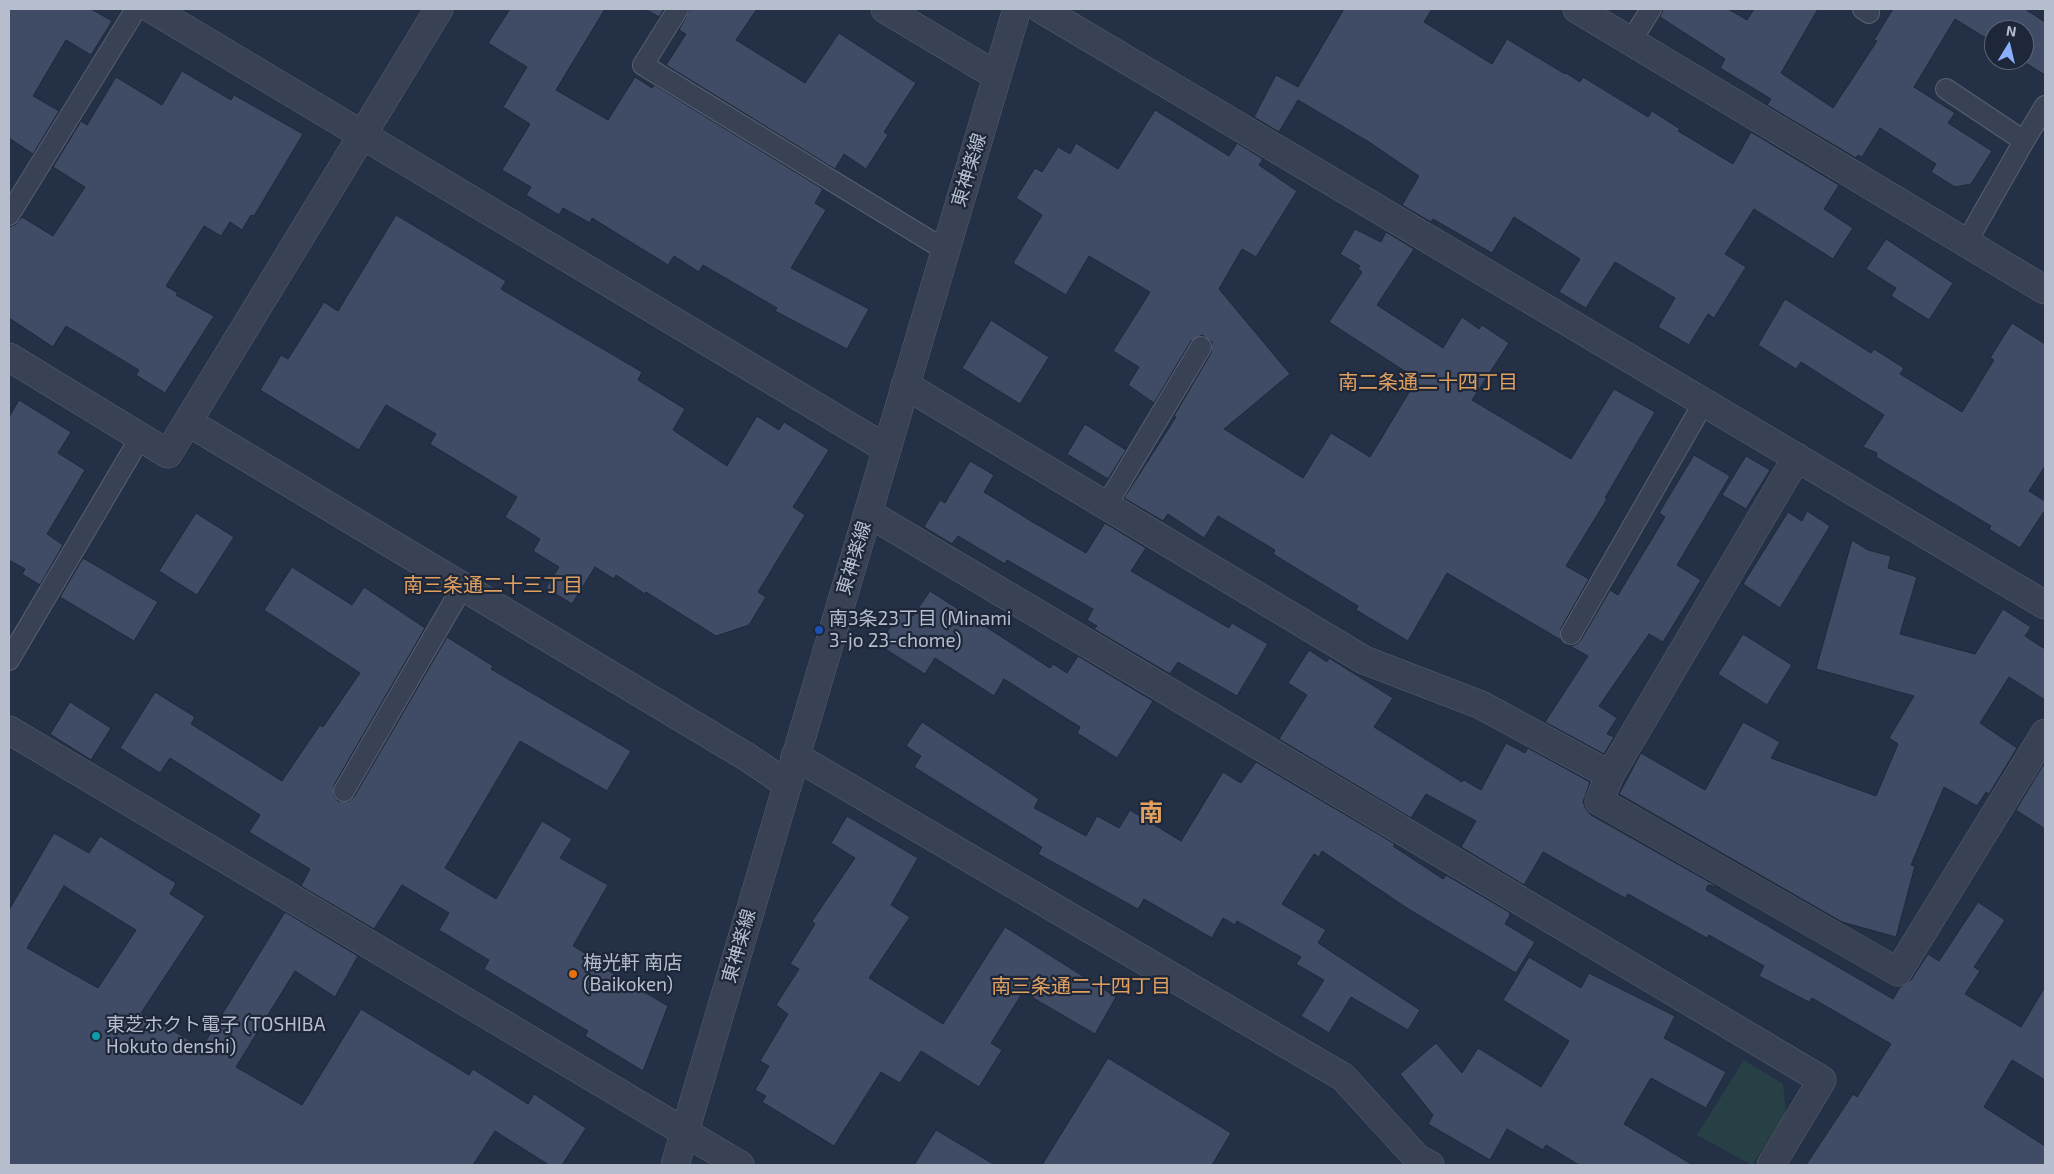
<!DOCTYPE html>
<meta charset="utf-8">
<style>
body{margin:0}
#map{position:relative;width:2054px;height:1174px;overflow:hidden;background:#243045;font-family:"Exo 2",sans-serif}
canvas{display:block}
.frame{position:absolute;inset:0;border:10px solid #b6bece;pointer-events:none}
.north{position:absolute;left:1984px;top:20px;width:50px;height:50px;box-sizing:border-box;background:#1d2739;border:1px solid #5a6375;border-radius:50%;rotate:9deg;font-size:14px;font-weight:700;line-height:20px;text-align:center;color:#b6bece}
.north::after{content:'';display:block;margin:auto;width:18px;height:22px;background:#8aafff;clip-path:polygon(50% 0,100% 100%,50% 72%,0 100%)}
</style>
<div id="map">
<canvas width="2054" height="1174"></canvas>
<div class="frame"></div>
<div class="north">N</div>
</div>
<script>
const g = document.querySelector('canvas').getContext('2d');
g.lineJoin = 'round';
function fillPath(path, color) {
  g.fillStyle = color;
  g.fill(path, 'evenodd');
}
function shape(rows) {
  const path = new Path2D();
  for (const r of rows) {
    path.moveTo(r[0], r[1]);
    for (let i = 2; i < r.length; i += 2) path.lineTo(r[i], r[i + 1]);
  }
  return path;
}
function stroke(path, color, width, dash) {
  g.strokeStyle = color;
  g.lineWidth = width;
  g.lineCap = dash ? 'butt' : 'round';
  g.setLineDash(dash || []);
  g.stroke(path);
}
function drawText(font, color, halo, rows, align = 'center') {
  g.font = font + ' "Exo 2","Noto Sans JP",sans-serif';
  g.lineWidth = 4.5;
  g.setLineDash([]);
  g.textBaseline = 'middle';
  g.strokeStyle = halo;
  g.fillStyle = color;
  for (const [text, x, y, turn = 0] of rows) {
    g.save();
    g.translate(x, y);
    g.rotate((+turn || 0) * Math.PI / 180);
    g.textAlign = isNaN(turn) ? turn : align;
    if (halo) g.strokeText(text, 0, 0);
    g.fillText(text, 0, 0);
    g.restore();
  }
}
const green = shape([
 [1744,1060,1783,1084,1786,1113,1752,1165,1697,1135]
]);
const building = shape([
 [9,9,91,9,112,21,91,55,66,40,33,96,59,111,33,154,9,138,9,9],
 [510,9,605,9,556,90,608,120,635,77,652,88,654,85,823,189,815,203,826,210,791,268,869,309,847,349,775,311,777,308,703,265,699,272,674,256,668,265,592,218,590,223,563,208,559,215,526,195,531,187,502,170,530,124,503,107,527,67,488,43,510,9],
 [645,9,664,9,659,17,645,9],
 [690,9,757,9,736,40,805,83,839,33,916,83,884,132,888,135,866,169,844,154,835,169,666,65,686,34,679,30,690,9],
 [1344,9,1432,9,1424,22,1492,64,1507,39,1565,74,1566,73,1580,82,1583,77,1648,117,1652,111,1680,129,1678,131,1733,164,1751,132,1839,185,1824,209,1853,228,1833,259,1754,209,1725,254,1746,267,1714,318,1708,314,1689,345,1658,327,1675,298,1615,262,1586,308,1559,292,1580,259,1514,217,1492,253,1433,219,1431,222,1402,205,1419,176,1369,142,1298,100,1279,132,1254,117,1276,75,1298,87,1344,9],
 [1663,9,1728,9,1747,20,1754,9,1818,9,1781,73,1833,108,1877,41,1874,40,1893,9,2025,9,2045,22,2045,75,2021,60,2024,60,2024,30,1994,30,1994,43,1955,19,1914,87,1955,113,1948,123,1992,151,1971,184,1955,187,1931,172,1936,164,1880,128,1862,157,1858,155,1856,158,1767,105,1771,99,1720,68,1725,59,1660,17,1663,9],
 [182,71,231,100,234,95,303,134,254,216,251,215,242,230,230,222,221,236,204,226,166,286,178,293,176,295,214,316,165,393,136,375,139,370,66,326,53,347,9,318,9,227,15,225,22,217,53,236,85,187,53,167,81,121,87,125,116,77,162,105,182,71],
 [1155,110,1229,156,1237,143,1263,159,1259,165,1297,191,1256,257,1242,249,1219,289,1290,374,1224,429,1303,478,1331,433,1370,457,1417,379,1329,322,1362,272,1358,269,1360,266,1340,254,1355,229,1381,242,1386,232,1414,249,1377,305,1443,348,1462,317,1479,329,1482,325,1509,343,1472,400,1571,459,1614,389,1655,412,1605,498,1607,499,1566,566,1589,579,1561,628,1561,640,1447,573,1408,641,1356,610,1358,606,1273,554,1275,550,1218,516,1204,538,1168,514,1163,521,1124,498,1176,417,1174,416,1211,353,1212,342,1202,335,1191,341,1154,403,1128,385,1139,367,1113,351,1150,292,1089,256,1066,295,1013,263,1042,215,1016,198,1035,168,1042,172,1058,147,1070,154,1076,143,1118,169,1155,110],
 [396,215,506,281,501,289,642,372,638,380,685,409,673,430,727,466,757,416,779,430,784,422,829,450,793,507,805,515,758,592,766,597,749,625,716,636,646,592,645,594,616,575,614,579,595,567,572,604,546,588,559,567,533,551,540,539,505,517,517,497,430,444,436,434,386,405,359,450,260,390,281,355,288,359,324,302,338,311,396,215],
 [1886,239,1953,283,1929,320,1891,296,1896,288,1866,269,1886,239],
 [1785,299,1871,353,1874,349,1904,368,1900,374,1962,412,1994,360,1990,358,2012,323,2045,344,2045,466,2029,491,2045,501,2045,510,2020,548,1989,529,1991,526,1876,457,1877,453,1863,447,1884,415,1801,362,1796,369,1758,345,1785,299],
 [991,320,1049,357,1020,404,962,368,991,320],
 [19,400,71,432,58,453,85,470,47,534,63,545,40,585,22,574,25,569,9,560,9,417,19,400],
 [1085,424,1126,450,1108,479,1067,454,1085,424],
 [1694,455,1730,476,1677,565,1701,580,1663,642,1649,634,1599,706,1617,718,1607,734,1614,737,1604,754,1545,722,1588,656,1570,646,1577,644,1581,640,1610,590,1618,595,1665,517,1659,513,1694,455],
 [1746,456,1770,470,1746,509,1722,495,1746,456],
 [970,461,994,475,984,492,1031,521,1086,553,1105,523,1146,548,1131,571,1229,628,1232,623,1268,644,1237,696,1178,662,1170,674,1094,629,1097,626,1087,620,1093,609,1007,560,1005,564,958,536,952,544,924,527,940,500,945,503,970,461],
 [1807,511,1830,526,1780,608,1743,584,1788,512,1802,521,1807,511],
 [196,513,234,537,197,595,159,571,196,513],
 [1852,540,1868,550,1891,556,1888,568,1917,577,1900,634,1975,654,2003,609,2031,627,2025,636,2045,649,2045,700,2009,677,1980,723,2017,748,1989,794,1986,792,1977,806,1944,787,1911,865,1915,866,1896,937,1842,922,1619,794,1641,753,1705,790,1743,722,1780,742,1771,758,1876,796,1898,744,1889,738,1914,696,1816,669,1852,540],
 [83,558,158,602,134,641,60,597,83,558],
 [292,567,352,605,364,587,425,628,334,785,334,796,338,801,349,801,354,797,447,637,493,666,491,669,631,751,607,791,520,741,445,868,496,899,542,821,572,839,560,858,608,885,573,946,603,964,602,967,668,1006,643,1071,585,1036,588,1031,484,969,489,960,439,930,449,913,402,885,374,929,301,886,310,869,249,832,260,815,170,758,160,773,120,748,155,692,195,717,191,724,282,781,320,725,323,727,360,673,264,610,292,567],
 [930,591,1050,668,1053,664,1067,673,1078,656,1153,701,1117,758,1077,733,1080,727,1004,679,994,696,935,658,925,674,879,645,902,609,913,616,930,591],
 [1743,634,1792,665,1767,705,1718,674,1743,634],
 [1309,650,1327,662,1329,658,1393,698,1374,727,1462,782,1464,780,1481,790,1506,743,1525,753,1528,748,1590,782,1583,802,1586,809,1591,815,1720,888,1708,885,1706,890,1893,999,1900,987,1911,980,1928,954,1939,961,1978,902,2005,920,1974,967,1980,971,1965,994,2021,1027,2045,987,2045,1080,2012,1060,1984,1107,2045,1146,2045,1165,1806,1165,1853,1094,1857,1097,1891,1044,1812,998,1809,1002,1759,976,1764,966,1709,935,1707,938,1628,894,1625,898,1543,852,1524,885,1461,847,1476,821,1426,794,1411,818,1279,739,1307,695,1288,683,1309,650],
 [70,702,111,728,91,760,50,734,70,702],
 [922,722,1039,799,1034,808,1086,836,1097,816,1119,828,1130,810,1181,841,1223,772,1241,783,1256,762,1395,844,1393,846,1443,879,1446,875,1509,912,1510,915,1505,924,1535,942,1516,973,1410,910,1322,851,1319,857,1314,854,1282,904,1326,930,1318,943,1420,1010,1408,1030,1351,997,1329,1033,1301,1016,1324,980,1296,964,1301,957,1237,921,1235,925,1223,918,1212,938,1144,899,1138,909,1038,854,1042,847,914,767,921,756,906,746,922,722],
 [2043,765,2045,767,2045,829,2016,810,2043,765],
 [847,816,918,858,891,905,910,917,869,978,943,1024,1005,927,1116,997,1095,1034,1023,992,991,1043,1002,1050,979,1087,921,1051,900,1083,881,1072,834,1146,762,1102,766,1096,755,1090,769,1066,760,1061,788,1014,776,1005,799,969,790,964,815,924,812,921,855,858,831,843,847,816],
 [54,833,89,853,100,836,176,883,170,894,205,916,141,1013,202,1047,285,912,358,956,335,997,295,971,236,1067,302,1105,361,1009,469,1075,473,1069,528,1104,534,1094,586,1128,562,1165,549,1165,495,1131,473,1165,9,1165,9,910,54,833],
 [64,886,136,930,98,988,27,948,64,886],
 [1529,957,1581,988,1589,973,1675,1016,1664,1038,1726,1072,1706,1108,1651,1078,1624,1124,1693,1165,1579,1165,1546,1145,1543,1150,1507,1129,1490,1160,1428,1124,1433,1115,1400,1074,1436,1043,1462,1073,1478,1048,1541,1087,1569,1041,1503,1000,1529,957],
 [1108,1058,1231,1133,1212,1165,1042,1165,1108,1058],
 [936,1130,995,1165,914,1165,936,1130]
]);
const service = shape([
 [678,9,643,65,945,250],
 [1863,9,1869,13],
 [1631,41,1651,9],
 [1946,89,2024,141,2045,106],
 [9,215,136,9],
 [1966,243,2024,141],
 [1106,506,1201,347],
 [1571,634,1704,402],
 [9,660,140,438],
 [344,791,463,586]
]);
const minor = shape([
 [152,9,887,449],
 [885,9,997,76],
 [1041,9,2045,605],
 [1577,9,2045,290],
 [9,357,168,454,439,9],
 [905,385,1364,660,1481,705,1610,775],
 [188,422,747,757,787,784],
 [1797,457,1610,775,1599,801,1898,972,2045,733],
 [868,513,1822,1080,1771,1165],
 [9,730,740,1165],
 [795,756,1343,1077,1418,1159,1430,1165]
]);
const tertiary = shape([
 [675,1165,1017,9]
]);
const markers = [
 [819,630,5,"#1a4fb4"],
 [573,974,5,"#e8710a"],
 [96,1036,5,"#0f9aa8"]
];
const streetNames = [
 ["東神楽線",969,170,-73],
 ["東神楽線",854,558,-73],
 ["東神楽線",739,946,-74]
];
const poiNames = [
 ["南3条23丁目 (Minami",829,619],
 ["3-jo 23-chome)",829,641],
 ["梅光軒 南店",583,963],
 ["(Baikoken)",583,985],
 ["東芝ホクト電子 (TOSHIBA",106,1025],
 ["Hokuto denshi)",106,1047]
];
const neighbourhoodNames = [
 ["南二条通二十四丁目",1428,382],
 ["南三条通二十三丁目",493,585],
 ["南三条通二十四丁目",1081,986]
];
const districtNames = [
 ["南",1151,813]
];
fillPath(green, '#264045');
fillPath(building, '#404c65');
stroke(building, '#1f293b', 1);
stroke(service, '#576071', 22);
stroke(minor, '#576071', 29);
stroke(tertiary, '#576071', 29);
stroke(service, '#394254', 20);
stroke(minor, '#394254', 28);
stroke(tertiary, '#394254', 28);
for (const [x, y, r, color] of markers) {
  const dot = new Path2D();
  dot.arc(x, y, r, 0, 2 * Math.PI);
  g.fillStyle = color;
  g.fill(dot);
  stroke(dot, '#1d2739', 2);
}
drawText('19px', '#b6bece', '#1d2739', streetNames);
drawText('19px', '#b6bece', '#1d2739', poiNames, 'left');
drawText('20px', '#e0a05f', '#1d2739', neighbourhoodNames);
drawText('bold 24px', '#e0a05f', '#1d2739', districtNames);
</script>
